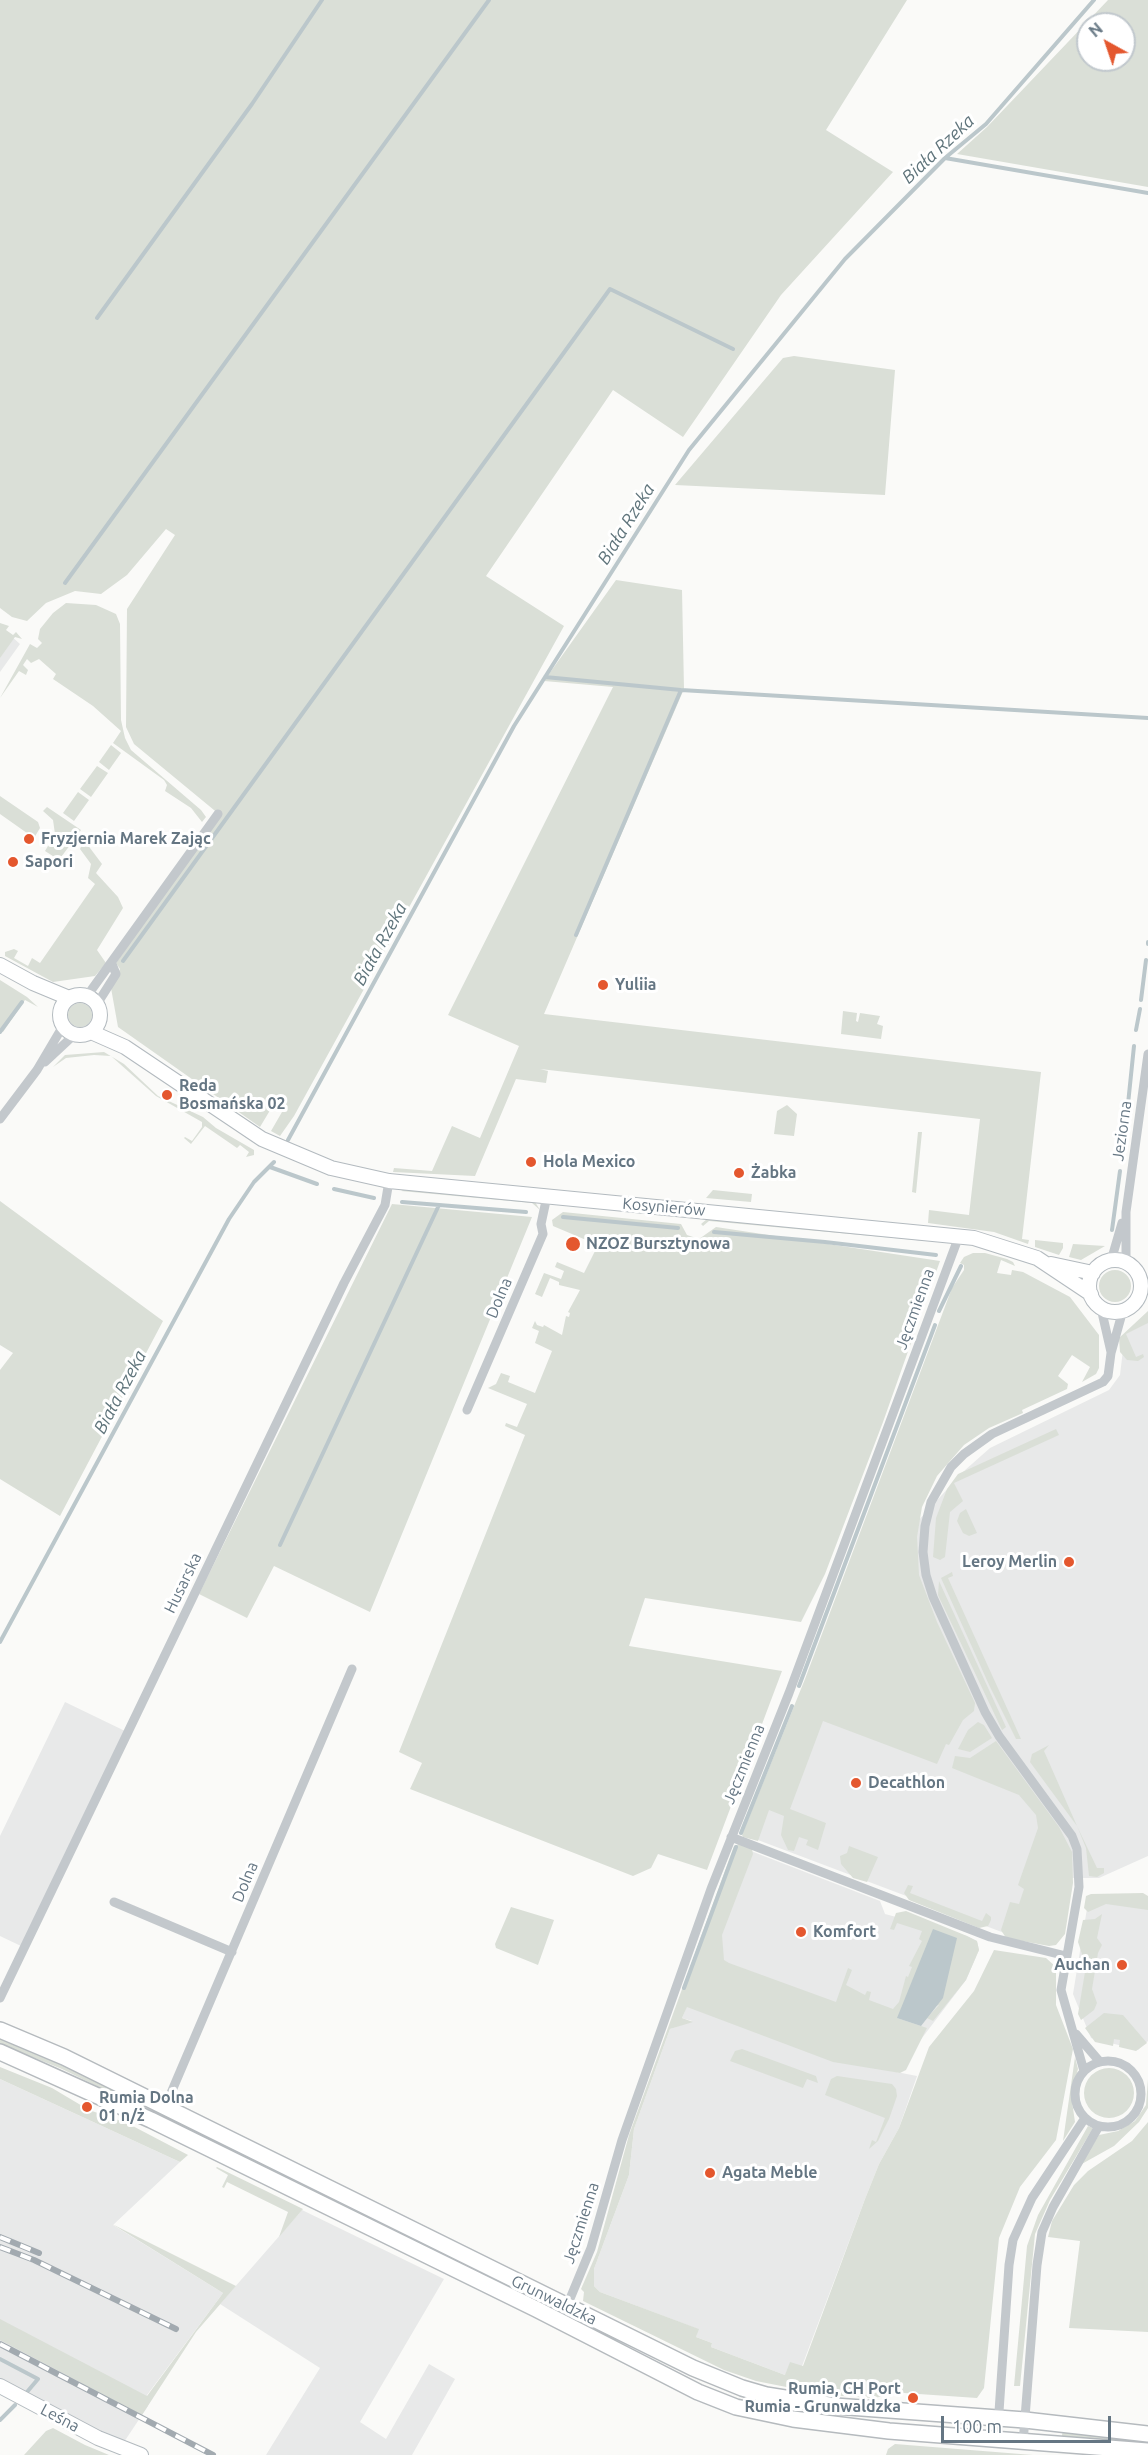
<!DOCTYPE html>
<meta charset="utf-8">
<style>
body{margin:0}
#map{position:relative;width:1148px;height:2455px;overflow:hidden;background:#fafaf8;font-family:Ubuntu,sans-serif}
canvas{display:block}
.north{position:absolute;left:1076px;top:12px;width:60px;height:60px;box-sizing:border-box;background:#fff;border:2px solid #c1c8cd;border-radius:50%;rotate:320deg;font-size:16px;font-weight:700;line-height:24px;text-align:center;color:#657683}
.north::after{content:'';display:block;margin:auto;width:21px;height:27px;background:#e4572e;clip-path:polygon(50% 0,100% 100%,50% 72%,0 100%)}
.scale{position:absolute;left:941px;top:2416px;width:170px;height:27px;box-sizing:border-box;border:3px solid #657683;border-top:0;padding-left:8px;font-size:18px;line-height:21px;white-space:nowrap;color:#657683;-webkit-text-stroke:4px #fff;paint-order:stroke}
</style>
<div id="map">
<canvas width="1148" height="2455"></canvas>
<div class="north">N</div>
<div class="scale">100 m</div>
</div>
<script>
const g = document.querySelector('canvas').getContext('2d');
g.lineJoin = 'round';
function fillPath(path, color) {
  g.fillStyle = color;
  g.fill(path, 'evenodd');
}
function shape(rows) {
  const path = new Path2D();
  for (const r of rows) {
    if (r.length === 3) {
      path.moveTo(r[0] + r[2], r[1]);
      path.arc(r[0], r[1], r[2], 0, 2 * Math.PI);
      continue;
    }
    path.moveTo(r[0], r[1]);
    for (let i = 2; i < r.length; i += 2) path.lineTo(r[i], r[i + 1]);
  }
  return path;
}
function stroke(path, color, width, dash) {
  g.strokeStyle = color;
  g.lineWidth = width;
  g.lineCap = dash ? 'butt' : 'round';
  g.setLineDash(dash || []);
  g.stroke(path);
}
function drawText(font, color, halo, rows, align = 'center') {
  g.font = font + ' Ubuntu,sans-serif';
  g.lineWidth = 6;
  g.setLineDash([]);
  g.textBaseline = 'middle';
  g.strokeStyle = halo;
  g.fillStyle = color;
  for (const [text, x, y, turn = 0] of rows) {
    g.save();
    g.translate(x, y);
    g.rotate((+turn || 0) * Math.PI / 180);
    g.textAlign = isNaN(turn) ? turn : align;
    if (halo) g.strokeText(text, 0, 0);
    g.fillText(text, 0, 0);
    g.restore();
  }
}
const built = shape([
 [0,626,20,644,0,672],
 [1148,1318,1148,1856,1099,1878,1071,1878,1007,1934,742,1834,834,1612,964,1471,990,1448,1109,1390,1120,1375,1125,1333],
 [65,1702,125,1731,21,1946,0,1936,0,1836],
 [738,1846,880,1901,885,1914,967,1936,977,1941,979,1950,966,1980,919,2042,694,1959],
 [1089,1896,1148,1899,1148,2041,1138,2050,1091,2038,1073,1994],
 [687,2006,886,2070,917,2076,899,2128,879,2164,865,2199,802,2366,785,2375,711,2347,712,2343,696,2337,698,2329,600,2292,594,2286,594,2269,629,2175,634,2129,670,2029,692,2021,682,2018],
 [0,2079,180,2162,113,2225,223,2293,147,2395,148,2406,124,2442,66,2415,0,2379],
 [302,2210,444,2279,360,2422,386,2439,429,2364,455,2379,412,2455,266,2455,320,2368,220,2304]
]);
const green = shape([
 [0,0,907,0,826,130,893,172,781,295,683,437,613,390,486,576,564,626,294,1116,280,1136,271,1131,282,1112,272,1107,260,1127,118,1027,111,988,120,969,116,963,220,815,134,744,126,727,127,609,175,535,166,529,127,575,101,594,75,591,46,603,27,621,12,617,0,608],
 [1108,0,1148,0,1148,187,957,154,987,127],
 [1088,24,1124,24,1124,60,1088,60],
 [794,356,895,370,885,495,675,485,783,358],
 [616,580,682,590,684,689,544,1014,1041,1072,1022,1239,1029,1240,1028,1244,994,1232,928,1223,929,1210,969,1215,980,1119,540,1069,548,1071,546,1083,516,1079,475,1176,393,1172,394,1168,432,1171,452,1126,480,1138,519,1046,448,1015,613,687,544,681],
 [66,603,96,605,116,614,120,624,121,720,125,738,131,750,201,810,206,817,202,822,191,808,165,791,167,785,164,780,113,743,121,731,93,706,53,679,56,674,39,659,31,663,27,659,23,665,28,670,26,675,19,671,0,698,30,644,37,648,42,643,38,639,40,629,53,613],
 [0,623,9,626,6,630,13,635,16,632,22,639,15,637,0,658],
 [111,745,121,753,109,770,99,762],
 [97,766,108,773,91,797,80,789],
 [78,792,89,800,74,821,63,813],
 [0,796,38,822,40,828,34,838,0,814],
 [47,807,81,830,59,860,45,851,55,834,53,820,43,811],
 [84,840,102,864,96,873,118,897,123,908,97,950,106,963,95,976,53,982,5,956,5,952,14,949,18,951,14,958,28,966,32,958,40,963,95,884,88,878,91,864,80,849],
 [0,980,27,997,38,1007,25,1000,3,1032,0,1029],
 [80,1015,12],
 [843,1011,857,1013,856,1021,858,1022,860,1013,880,1016,877,1024,883,1026,881,1039,841,1034],
 [104,1052,124,1064,158,1096,203,1117,216,1128,254,1150,254,1155,246,1157,249,1152,240,1145,237,1148,205,1126,191,1144,184,1138,185,1137,192,1141,202,1127,202,1122,156,1096,111,1056,94,1055,66,1058,53,1067,65,1055],
 [787,1105,797,1114,794,1136,774,1134,777,1111],
 [918,1132,922,1132,916,1193,912,1192],
 [405,1189,535,1202,540,1210,532,1203,401,1191],
 [713,1190,752,1194,751,1202,706,1198],
 [0,1201,163,1321,60,1516,0,1479,0,1370,13,1353,0,1345],
 [392,1204,532,1217,370,1612,274,1566,247,1618,199,1594],
 [563,1212,681,1224,687,1235,699,1239,716,1227,940,1261,883,1422,825,1574,801,1622,645,1598,629,1646,782,1671,707,1870,658,1854,651,1868,633,1876,410,1789,422,1763,399,1752,525,1435,505,1426,506,1423,517,1427,527,1404,488,1388,496,1384,501,1373,510,1376,508,1382,535,1393,552,1351,535,1343,539,1331,532,1328,535,1321,537,1325,543,1327,544,1325,562,1335,566,1316,569,1317,570,1313,568,1312,580,1290,559,1285,559,1282,550,1278,542,1297,535,1294,544,1273,561,1279,564,1271,555,1267,557,1262,584,1273,598,1245,553,1226,552,1220],
 [715,1218,926,1238,926,1241,709,1221,703,1226,701,1224,707,1219],
 [1035,1240,1063,1243,1063,1248,1059,1255,1035,1247],
 [1073,1244,1105,1246,1081,1260,1069,1257],
 [973,1253,985,1253,1007,1259,1013,1262,1015,1266,1001,1260,997,1273,1011,1275,1012,1270,1023,1272,1070,1297,1099,1335,1099,1368,1096,1374,1082,1382,1090,1367,1072,1355,1058,1376,1068,1384,1067,1389,1022,1410,1023,1413,989,1428,964,1445,937,1476,922,1507,917,1537,919,1575,937,1622,975,1703,974,1711,963,1720,949,1745,946,1744,937,1764,823,1721,790,1809,826,1823,818,1850,806,1845,808,1840,799,1837,794,1851,788,1850,781,1835,784,1816,769,1810,758,1841,743,1837,742,1835,805,1679,952,1288,964,1270,964,1265,960,1263,964,1257],
 [1115,1286,16],
 [1148,1311,1148,1323,1126,1334,1136,1357,1143,1354,1144,1357,1138,1361,1127,1360,1120,1352,1119,1338],
 [1056,1429,1059,1435,954,1483,963,1501,950,1512,945,1557,940,1560,933,1557,936,1518,947,1489,958,1474],
 [966,1509,977,1533,969,1536,963,1533,957,1521,960,1513],
 [952,1572,953,1576,948,1578,1021,1739,1016,1739,990,1687,941,1578],
 [939,1581,1006,1727,1002,1730,938,1595],
 [978,1722,984,1725,992,1738,970,1752,958,1749,968,1730],
 [996,1741,1059,1827,1072,1852,1073,1883,1065,1934,1056,1945,1049,1946,1006,1938,1001,1930,1010,1902,1019,1904,1024,1889,1018,1885,1038,1828,1036,1815,1019,1795,952,1768,955,1756,970,1758],
 [1049,1745,1044,1751,1077,1826,1097,1868,1104,1868,1104,1873,1097,1877,1089,1876,1086,1848,1077,1826,1030,1762,1032,1754],
 [739,1844,752,1849,753,1854,722,1935,724,1960,729,1963,836,2002,848,1968,852,1970,846,1985,865,1995,867,1991,871,1992,869,2000,893,2009,899,2002,906,1976,908,1977,912,1967,909,1966,922,1941,919,1939,922,1931,897,1923,894,1930,890,1929,896,1913,906,1911,967,1936,977,1941,979,1950,966,1980,933,2021,927,2018,939,2005,897,2018,927,2028,906,2070,900,2073,833,2062,687,2007,682,2018,693,2022,670,2029,634,2129,629,2175,594,2269,594,2286,600,2292,699,2329,696,2337,712,2343,711,2347,785,2375,790,2362,803,2366,865,2199,879,2164,899,2128,929,2047,974,1991,994,1950,1046,1958,1056,1967,1056,2005,1073,2049,1056,2140,1020,2187,999,2238,984,2388,977,2398,904,2393,873,2398,827,2395,756,2381,724,2370,583,2301,584,2292,581,2289,597,2252,629,2135,734,1846],
 [849,1846,878,1857,867,1882,853,1878,841,1864,840,1856,847,1853],
 [908,1885,913,1886,910,1893,982,1921,986,1913,991,1917,991,1920,988,1926,979,1928,909,1900,904,1893],
 [1143,1893,1148,1896,1148,1910,1106,1904,1088,1912,1084,1908,1086,1896,1091,1894],
 [511,1907,554,1920,538,1965,496,1948,495,1944],
 [1102,1914,1097,1938,1102,1945,1098,1953,1092,1989,1097,2003,1094,2010,1081,2020,1078,2014,1086,1966,1078,1942,1083,1920,1095,1919],
 [1104,2013,1123,2015,1147,2043,1136,2051,1119,2047,1120,2040,1114,2039,1113,2046,1095,2042,1085,2028],
 [0,2039,52,2059,162,2113,160,2117,62,2069,0,2044],
 [742,2049,816,2076,818,2083,807,2079,803,2088,730,2061,735,2051],
 [1075,2057,1078,2069,1071,2095,1075,2122,1063,2141],
 [0,2067,52,2088,89,2110,127,2123,211,2167,188,2155,180,2162,0,2079],
 [1109,2093,25],
 [837,2076,892,2084,896,2089,897,2096,889,2119,878,2141,869,2149,872,2140,876,2142,885,2118,825,2095,831,2079],
 [1148,2079,1148,2108,1139,2122,1114,2146,1080,2165,1099,2135,1118,2131,1135,2121,1146,2105],
 [1148,2122,1148,2332,1069,2328,1080,2241,1048,2237,1052,2221,1074,2185,1088,2171,1132,2141],
 [1088,2126,1093,2128,1050,2200,1035,2234,1020,2386,1014,2386,1027,2246,1038,2215],
 [217,2167,303,2209,279,2237,288,2212,227,2182,224,2188,222,2187,228,2175,216,2168],
 [112,2224,236,2286,196,2332,142,2415,0,2340,0,2319,147,2396,223,2293],
 [53,2428,85,2445,109,2455,24,2455,46,2431],
 [1063,2430,1148,2442,1148,2443,1061,2440],
 [895,2444,1033,2455,886,2455,888,2449]
]);
const water = shape([
 [933,1929,957,1938,943,1998,921,2026,897,2018]
]);
const stream = shape([
 [945,158,1148,193],
 [97,318,252,104,322,0],
 [65,583,489,0],
 [545,677,681,690,1148,718],
 [576,935,681,690],
 [1148,944,1148,942],
 [123,961,610,289,733,349],
 [1141,1000,1146,960],
 [1136,1030,1140,1009],
 [0,1032,22,1002],
 [1128,1104,1134,1046],
 [288,1140,514,726,689,450,845,259,945,158,986,124,1094,0],
 [1121,1159,1126,1119],
 [270,1167,317,1184],
 [334,1189,374,1198],
 [402,1202,526,1212],
 [563,1217,678,1228],
 [1112,1230,1120,1171],
 [714,1232,825,1242,936,1255],
 [939,1311,961,1266],
 [280,1545,439,1205],
 [0,1642,229,1219,254,1182,274,1162],
 [799,1686,935,1325],
 [741,1833,792,1706],
 [684,1988,736,1847],
 [0,2359,38,2379,27,2392],
 [0,2420,15,2405]
]);
const street = shape([
 [87,996,218,814],
 [97,1004,116,974,112,964],
 [45,1062,74,1035],
 [0,1119,37,1070,63,1026],
 [1111,1261,1122,1223],
 [1126,1263,1126,1212,1148,1054],
 [1101,1308,1111,1352],
 [467,1410,543,1234,541,1224,547,1196],
 [731,1837,990,1937,1066,1956],
 [114,1902,232,1952],
 [0,1998,344,1283,385,1205,389,1181],
 [1076,2034,1100,2062],
 [1108,2094,33],
 [1084,2071,1061,1990,1079,1887,1077,1849,1072,1836,999,1736,985,1712,933,1597,926,1575,923,1552,925,1526,931,1502,951,1467,964,1454,992,1434,1103,1382,1108,1376,1111,1353,1123,1310],
 [165,2107,352,1669],
 [567,2306,591,2248,622,2140,711,1889,789,1693,959,1236],
 [997,2441,1009,2265,1013,2240,1032,2198,1085,2118],
 [1023,2443,1037,2265,1042,2232,1053,2207,1099,2126]
]);
const secondary = shape([
 [0,965,33,983,69,998],
 [80,1015,20],
 [91,1032,125,1047,262,1139,331,1168,389,1181,974,1238,1037,1258,1091,1294],
 [1115,1286,26],
 [1051,1264,1093,1273],
 [0,2386,98,2438,141,2455]
]);
const primary = shape([
 [0,2030,64,2057,693,2368,742,2388,766,2395,835,2406,1025,2420,1148,2434],
 [0,2052,151,2120,536,2309,698,2392,736,2407,793,2419,889,2431,1148,2451]
]);
const rail = shape([
 [0,2237,39,2253],
 [0,2247,34,2260,176,2329],
 [0,2344,213,2455]
]);
const markers = [
 [29,839,6,"#e4572e"],
 [13,862,6,"#e4572e"],
 [603,985,6,"#e4572e"],
 [167,1095,6,"#e4572e"],
 [531,1162,6,"#e4572e"],
 [739,1173,6,"#e4572e"],
 [573,1244,8,"#e4572e"],
 [1069,1562,6,"#e4572e"],
 [856,1783,6,"#e4572e"],
 [801,1932,6,"#e4572e"],
 [1122,1965,6,"#e4572e"],
 [87,2107,6,"#e4572e"],
 [710,2173,6,"#e4572e"],
 [913,2398,6,"#e4572e"]
];
const poiNames = [
 ["Fryzjernia Marek Zając",41,839],
 ["Sapori",25,862],
 ["Yuliia",615,985],
 ["Reda",179,1086],
 ["Bosmańska 02",179,1104],
 ["Hola Mexico",543,1162],
 ["Żabka",751,1173],
 ["NZOZ Bursztynowa",586,1244],
 ["Leroy Merlin",1057,1562,"right"],
 ["Decathlon",868,1783],
 ["Komfort",813,1932],
 ["Auchan",1110,1965,"right"],
 ["Rumia Dolna",99,2098],
 ["01 n/ż",99,2116],
 ["Agata Meble",722,2173],
 ["Rumia, CH Port",901,2389,"right"],
 ["Rumia - Grunwaldzka",901,2407,"right"]
];
const streetNames = [
 ["Jeziorna",1122,1131,-82],
 ["Kosynierów",664,1207,5],
 ["Dolna",499,1298,-67],
 ["Jęczmienna",915,1309,-70],
 ["Husarska",183,1583,-64],
 ["Jęczmienna",744,1764,-68],
 ["Dolna",245,1882,-67],
 ["Jęczmienna",581,2223,-72],
 ["Grunwaldzka",554,2300,26],
 ["Leśna",60,2418,28]
];
const waterNames = [
 ["Biała Rzeka",938,149,-43],
 ["Biała Rzeka",626,524,-58],
 ["Biała Rzeka",380,944,-61],
 ["Biała Rzeka",120,1392,-62]
];
fillPath(built, '#e8e9e9');
fillPath(green, '#dadfd7');
fillPath(water, '#bbc7cb');
stroke(stream, '#bbc7cb', 4);
stroke(secondary, '#b3babf', 16);
stroke(primary, '#b5babe', 18);
stroke(street, '#c3c8cc', 9);
stroke(secondary, '#fff', 14);
stroke(primary, '#fff', 15);
stroke(rail, '#a2aab0', 6);
stroke(rail, '#fff', 4, [11]);
for (const [x, y, r, color] of markers) {
  const dot = new Path2D();
  dot.arc(x, y, r, 0, 2 * Math.PI);
  g.fillStyle = color;
  g.fill(dot);
  stroke(dot, '#fff', 2);
}
drawText('bold 16px', '#657683', '#fff', poiNames, 'left');
drawText('16px', '#657683', '#fff', streetNames);
drawText('italic 18px', '#60757c', '#fff', waterNames);
</script>
